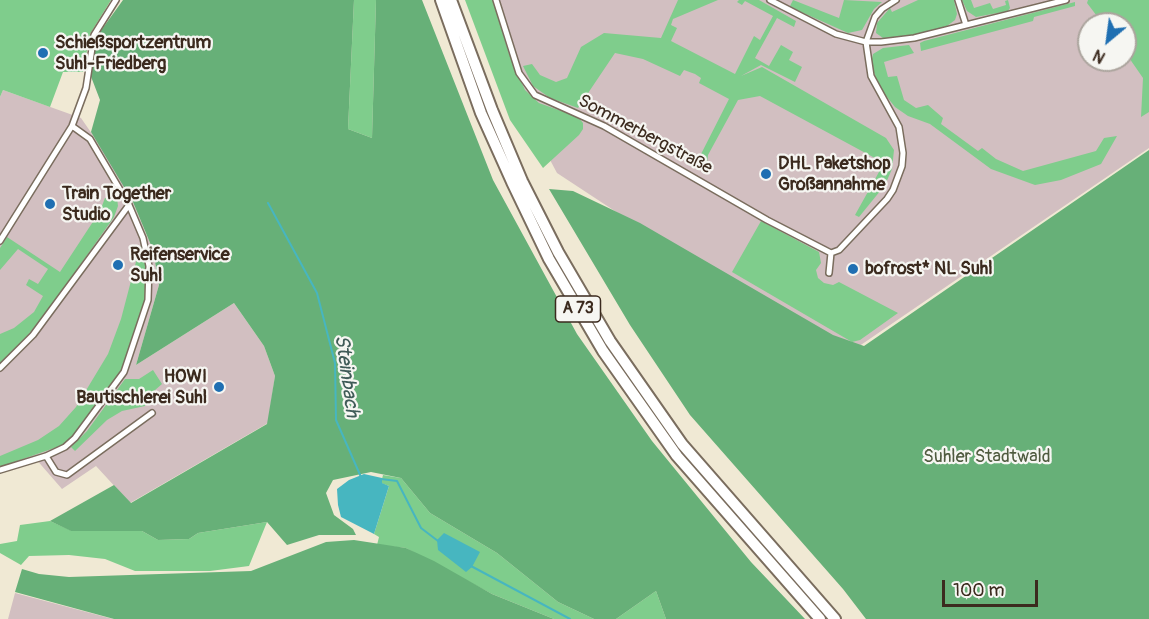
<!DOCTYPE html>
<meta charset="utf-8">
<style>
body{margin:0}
#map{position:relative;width:1149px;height:619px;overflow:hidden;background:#f0e9d4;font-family:Pangolin,sans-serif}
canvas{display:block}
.north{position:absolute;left:1077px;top:12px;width:60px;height:60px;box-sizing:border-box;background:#f6f6f2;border:2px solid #aba49d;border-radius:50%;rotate:209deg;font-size:16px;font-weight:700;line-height:24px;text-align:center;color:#3b2a1e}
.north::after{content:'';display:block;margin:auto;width:21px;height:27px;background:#1f6fb2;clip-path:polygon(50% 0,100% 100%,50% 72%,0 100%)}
.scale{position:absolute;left:942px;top:580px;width:96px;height:27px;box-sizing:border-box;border:3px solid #3b2a1e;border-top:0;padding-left:8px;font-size:18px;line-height:21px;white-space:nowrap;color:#3b2a1e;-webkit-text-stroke:4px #f6f6f2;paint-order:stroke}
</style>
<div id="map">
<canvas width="1149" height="619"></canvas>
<div class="north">N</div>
<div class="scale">100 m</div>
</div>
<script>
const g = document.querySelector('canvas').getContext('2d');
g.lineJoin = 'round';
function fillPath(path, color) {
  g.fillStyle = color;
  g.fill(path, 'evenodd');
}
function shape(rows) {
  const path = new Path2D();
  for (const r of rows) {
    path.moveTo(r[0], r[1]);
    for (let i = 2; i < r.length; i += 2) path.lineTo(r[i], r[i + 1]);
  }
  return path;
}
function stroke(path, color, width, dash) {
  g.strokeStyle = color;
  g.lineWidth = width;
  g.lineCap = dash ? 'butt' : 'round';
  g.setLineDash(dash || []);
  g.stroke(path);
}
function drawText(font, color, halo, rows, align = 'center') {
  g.font = font + ' Pangolin,sans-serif';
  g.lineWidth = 4.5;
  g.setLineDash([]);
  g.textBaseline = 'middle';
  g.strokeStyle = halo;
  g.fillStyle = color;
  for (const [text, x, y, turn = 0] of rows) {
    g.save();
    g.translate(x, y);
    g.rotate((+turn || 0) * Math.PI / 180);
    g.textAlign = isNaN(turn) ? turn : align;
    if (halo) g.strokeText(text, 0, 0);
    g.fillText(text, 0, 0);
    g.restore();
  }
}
const industrial = shape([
 [475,0,1149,0,1149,148,852,351,703,269,557,173,516,96],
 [1089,24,1125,24,1125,60,1089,60],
 [3,90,81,118,108,157,133,202,153,250,159,285,136,365,234,303,264,346,275,376,268,423,130,503,96,466,62,489,35,458,0,468,0,97],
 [15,593,113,619,8,619]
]);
const green = shape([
 [0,0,111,0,90,34,83,72,63,72,50,107,3,90,0,97],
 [354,0,376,0,372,138,348,129],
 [465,0,493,0,509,54,525,90,539,103,578,117,583,123,583,129,579,135,543,168,510,120],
 [678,0,718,0,673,19,671,25,677,28,671,41,735,74,754,36,760,40,773,16,745,1,742,5,737,2,739,0,759,0,796,21,794,27,777,18,755,58,769,66,781,45,793,52,789,60,802,67,795,82,761,65,741,76,762,67,886,138,894,150,892,169,885,185,859,217,855,215,884,163,760,96,738,100,708,155,707,163,698,160,729,99,699,83,701,78,695,74,684,70,680,76,643,59,615,53,578,108,550,98,533,86,523,66,532,64,540,75,556,82,567,78,581,47,604,33,661,38],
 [793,0,839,18,844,0,882,2,874,9,862,30,848,33,799,11,790,6],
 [918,0,954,0,957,14,955,20,947,26,913,35,883,38,876,33,877,23,890,8,892,12],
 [962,0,971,0,974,8,990,3,993,9,1006,5,1005,1,1008,0,1010,8,1008,11,976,17,967,11],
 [1088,0,1149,0,1149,112,1141,117,1143,78,1125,52,1125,24,1103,24,1087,3],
 [1075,2,1075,6,1034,17,1033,21,921,51,920,43,924,41],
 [909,45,914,53,884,62,888,77,897,76,904,100,916,108,928,105,943,118,941,124,978,151,982,148,996,159,1023,171,1096,151,1104,138,1117,136,1101,164,1061,180,1035,185,991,169,930,124,908,116,895,107,879,87,871,63,873,54,883,48],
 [105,198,117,198,118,206,114,217,54,302,28,335,0,364,0,334,14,328,34,312,43,296,26,285,29,279,38,284,48,269,18,249,0,270,0,248,7,237,60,272,100,211],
 [761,221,819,252,821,263,816,270,818,278,824,283,833,285,839,282,898,313,860,340,852,342,732,272],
 [141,246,148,273,145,300,121,372,79,431,63,445,0,467,0,456,38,440,59,426,76,407,108,354,121,319,137,258,135,247],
 [153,370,162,384,147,397,145,406,122,411,107,420,75,451,71,447,87,431,125,379,139,379],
 [383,475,401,478,430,513,497,553,558,602,594,619,554,619,492,594,406,548,377,545,379,537,374,534,389,486,381,483],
 [50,521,72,531,142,531,158,540,189,539,198,533,267,522,249,566,210,571,135,571,105,559,69,555,29,556,21,565,0,553,0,544,17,541,20,525],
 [656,591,666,619,616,619]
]);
const forest = shape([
 [123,0,354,0,348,129,372,138,376,0,422,0,493,180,577,334,652,441,751,562,805,619,666,619,656,591,616,619,594,619,558,602,497,553,430,513,401,478,371,472,333,480,326,493,334,515,353,529,356,535,319,535,287,545,267,522,198,533,189,539,158,540,142,531,71,531,50,521,114,485,131,503,267,424,275,376,264,346,234,303,136,365,159,285,153,250,133,202,91,132,100,100,90,74,97,36],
 [1149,150,1149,619,866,619,843,589,690,415,630,325,549,189,573,191,640,223,833,335,864,346],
 [354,540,406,548,434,561,492,594,554,619,114,619,15,592,22,569,39,574,69,577,251,571,326,542]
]);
const water = shape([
 [364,474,382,478,382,483,389,486,374,534,341,517,338,505,337,489,349,480],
 [444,533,480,552,472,567,466,572,438,550,437,540]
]);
const stream = shape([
 [268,203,317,293,335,363,336,420,361,477],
 [381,479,397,481,421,528,438,541],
 [471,566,570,619]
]);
const street = shape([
 [496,0,519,73,535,95,604,126,767,220,831,253,839,250,887,199,893,190,902,166,903,153,899,127,871,76,866,42,875,17,882,9,896,0],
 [770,0,836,34,866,42,881,42,914,38,1066,0],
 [958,0,966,25],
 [0,241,72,126,86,88,94,35,116,0],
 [829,273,831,253],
 [0,368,33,335,129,205],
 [46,456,56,472,67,475,152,413],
 [0,470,46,456,65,447,75,438,124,372,148,300,149,266,143,238,129,205,90,139,72,126]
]);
const highway = shape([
 [441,0,481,113,512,182,549,259,603,351,677,456,820,619],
 [451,0,492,110,522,181,558,252,610,341,682,444,835,619]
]);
const markers = [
 [43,53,6,"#1f6fb2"],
 [766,174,6,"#1f6fb2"],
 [50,204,6,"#1f6fb2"],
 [118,265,6,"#1f6fb2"],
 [853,269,6,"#1f6fb2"],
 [219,387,6,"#1f6fb2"]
];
const shields = [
 [578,309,45]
];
const shieldNames = [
 ["A 73",578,309]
];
const poiNames = [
 ["Schießsportzentrum",55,43],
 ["Suhl-Friedberg",55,64],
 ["DHL Paketshop",778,164],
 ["Großannahme",778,185],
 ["Train Together",62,194],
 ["Studio",62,215],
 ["Reifenservice",130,255],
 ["Suhl",130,276],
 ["bofrost* NL Suhl",865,269],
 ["HOWI",207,377,"right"],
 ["Bautischlerei Suhl",207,398,"right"]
];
const streetNames = [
 ["Sommerbergstraße",645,135,28]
];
const parkNames = [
 ["Suhler Stadtwald",987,457]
];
const waterNames = [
 ["Steinbach",346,376,82]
];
fillPath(industrial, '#d2bfc1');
fillPath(green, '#7fcd8c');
fillPath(forest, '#67b078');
fillPath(water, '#47b6c0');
stroke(stream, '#47b6c0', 2);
stroke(street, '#7a6d5e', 8);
stroke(highway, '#7a6d5e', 14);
stroke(street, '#fff', 5);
stroke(highway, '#fff', 10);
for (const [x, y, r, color] of markers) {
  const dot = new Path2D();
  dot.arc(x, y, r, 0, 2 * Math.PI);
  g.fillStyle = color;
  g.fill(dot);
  stroke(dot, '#f6f6f2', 2);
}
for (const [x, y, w] of shields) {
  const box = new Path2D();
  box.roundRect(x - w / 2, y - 13, w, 26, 4.5);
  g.fillStyle = '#f6f6f2';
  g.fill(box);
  stroke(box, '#3b2a1e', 1.5);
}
drawText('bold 16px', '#3b2a1e', null, shieldNames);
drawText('bold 18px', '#3b2a1e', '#f6f6f2', poiNames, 'left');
drawText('18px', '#3b2a1e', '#f6f6f2', streetNames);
drawText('18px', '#4f5b3f', '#f6f6f2', parkNames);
drawText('italic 20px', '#3f5b57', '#f6f6f2', waterNames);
</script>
